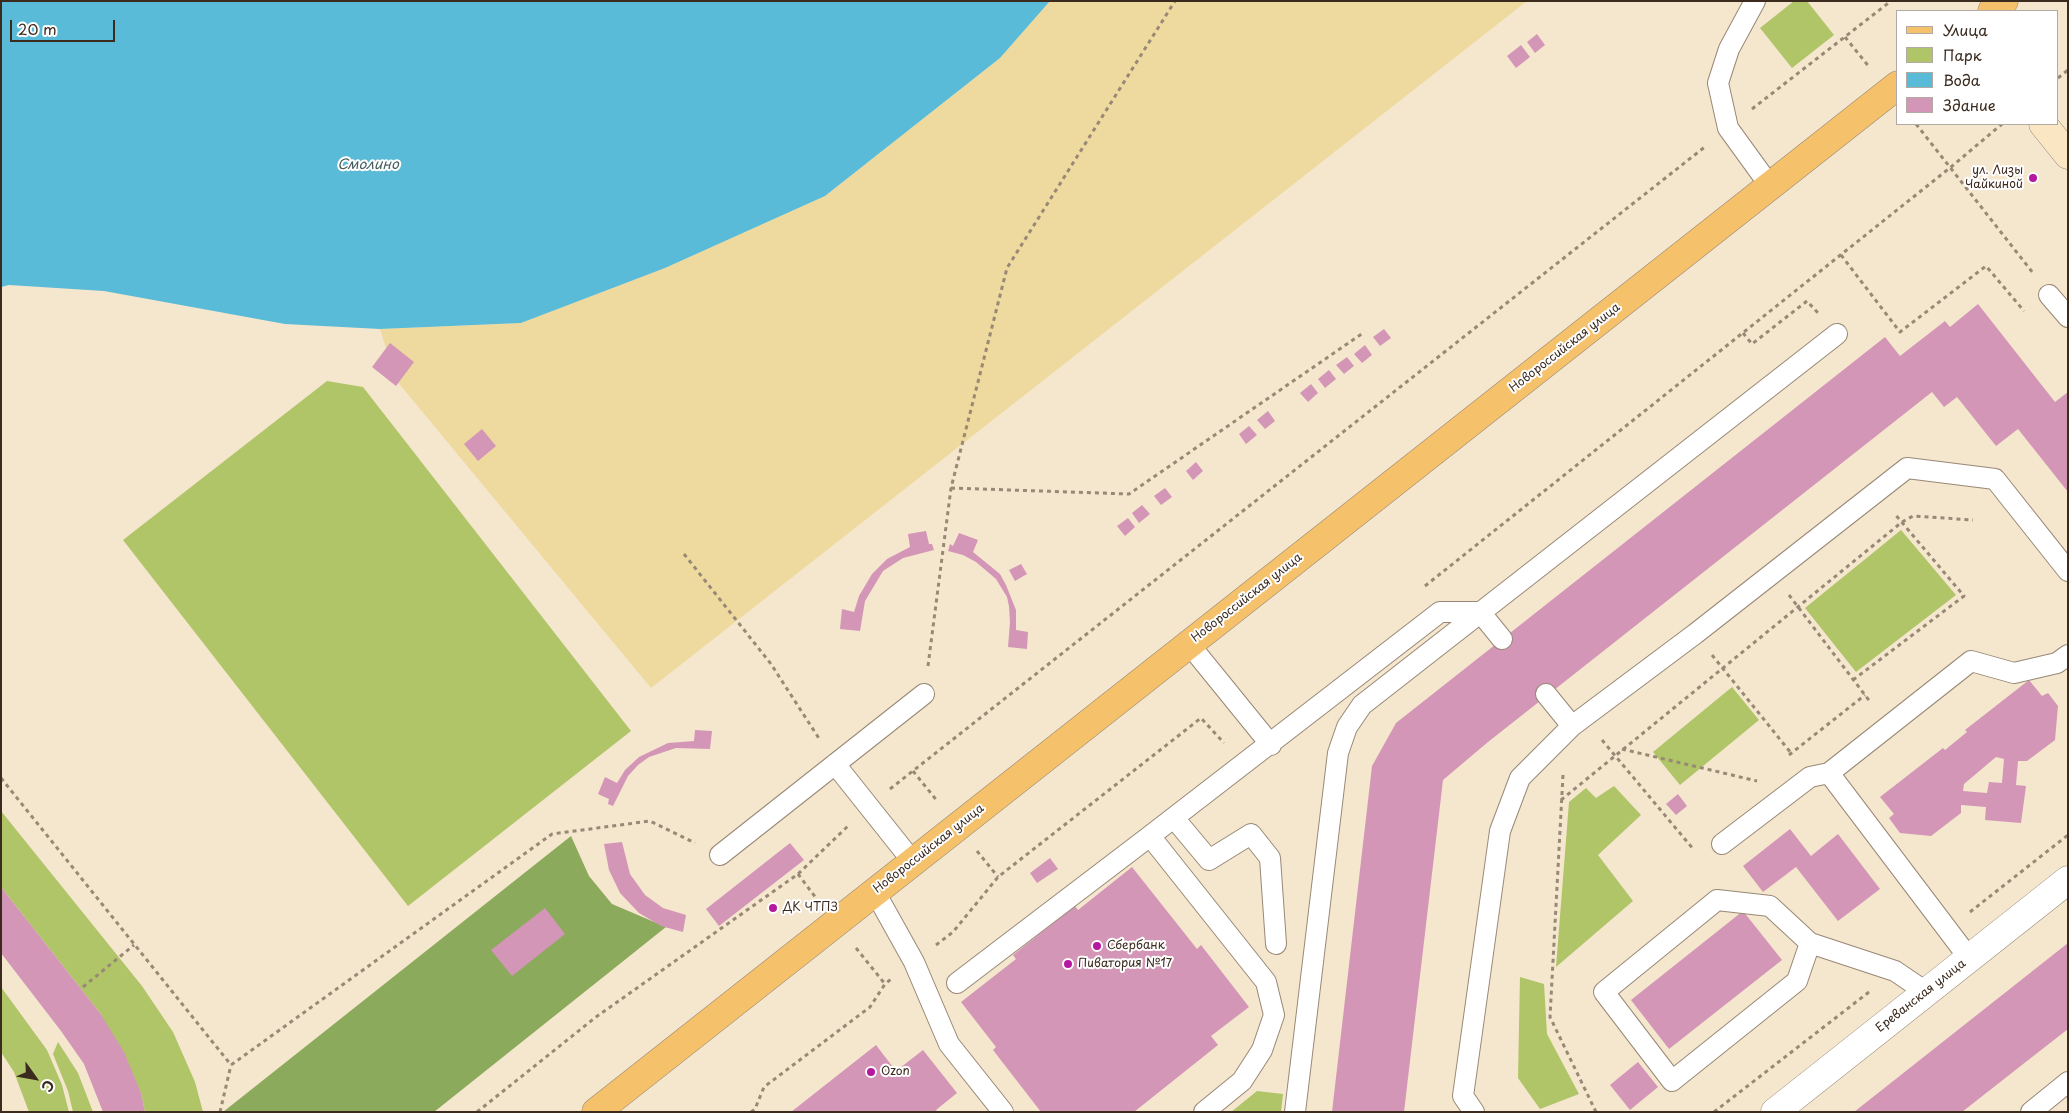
<!DOCTYPE html>
<meta charset="utf-8">
<style>
body{margin:0}
#map{position:relative;width:2069px;height:1113px;overflow:hidden;background:#f5e6ce;font-family:"Playpen Sans",sans-serif}
canvas{display:block}
.frame{position:absolute;inset:0;border:2px solid #3b2a1e;pointer-events:none}
.legend{position:absolute;left:1896px;top:10px;width:162px;height:115px;box-sizing:border-box;background:#fff;border:1px solid #b1aaa5;margin:0;padding:6px 9px;list-style:none;font-size:15px;color:#3b2a1e}
.legend li{display:flex;align-items:center;gap:10px;height:25px}
.legend b{width:25px;border:1px solid #b1aaa5}
.north{position:absolute;left:10px;top:1053px;width:50px;height:50px;-webkit-text-stroke:4px #fff;paint-order:stroke;rotate:122deg;font-size:14px;font-weight:700;line-height:20px;text-align:center;color:#3b2a1e}
.north::after{content:'';display:block;margin:auto;width:18px;height:22px;background:#3b2a1e;clip-path:polygon(50% 0,100% 100%,50% 72%,0 100%)}
.scale{position:absolute;left:10px;top:20px;width:105px;height:22px;box-sizing:border-box;border:2px solid #3b2a1e;border-top:0;padding-left:6px;font-size:15px;line-height:18px;white-space:nowrap;color:#3b2a1e;-webkit-text-stroke:4px #fff;paint-order:stroke}
</style>
<div id="map">
<canvas width="2069" height="1113"></canvas>
<div class="frame"></div>
<ul class="legend">
<li><b style="height:6px;background:#f5c16b"></b>Улица</li>
<li><b style="height:14px;background:#b0c468"></b>Парк</li>
<li><b style="height:14px;background:#59bbd7"></b>Вода</li>
<li><b style="height:14px;background:#d396b7"></b>Здание</li>
</ul>
<div class="north">С</div>
<div class="scale">20 m</div>
</div>
<script>
const g = document.querySelector('canvas').getContext('2d');
g.lineJoin = 'round';
function fillPath(path, color) {
  g.fillStyle = color;
  g.fill(path, 'evenodd');
}
function shape(rows) {
  const path = new Path2D();
  for (const r of rows) {
    path.moveTo(r[0], r[1]);
    for (let i = 2; i < r.length; i += 2) path.lineTo(r[i], r[i + 1]);
  }
  return path;
}
function stroke(path, color, width, dash) {
  g.strokeStyle = color;
  g.lineWidth = width;
  g.lineCap = dash ? 'butt' : 'round';
  g.setLineDash(dash || []);
  g.stroke(path);
}
function drawText(font, color, halo, rows, align = 'center') {
  g.font = font + ' "Playpen Sans",sans-serif';
  g.lineWidth = 4;
  g.setLineDash([]);
  g.textBaseline = 'middle';
  g.strokeStyle = halo;
  g.fillStyle = color;
  for (const [text, x, y, turn = 0] of rows) {
    g.save();
    g.translate(x, y);
    g.rotate((+turn || 0) * Math.PI / 180);
    g.textAlign = isNaN(turn) ? turn : align;
    if (halo) g.strokeText(text, 0, 0);
    g.fillText(text, 0, 0);
    g.restore();
  }
}
const green = shape([
 [1794,1,1807,1,1834,35,1792,68,1760,28],
 [327,381,363,387,631,731,408,906,123,540],
 [1901,530,1956,595,1856,672,1805,608],
 [1732,687,1759,720,1680,785,1653,752],
 [1614,786,1641,815,1598,855,1633,901,1556,967,1569,802,1586,788,1596,798],
 [1,811,142,986,173,1032,195,1082,203,1112,145,1112,141,1093,100,1013,1,887],
 [1520,977,1544,984,1547,1034,1579,1094,1540,1109,1518,1078],
 [1,987,47,1050,62,1085,69,1112,29,1112,14,1072,1,1052],
 [58,1042,78,1073,93,1112,73,1112,68,1091,53,1054],
 [1257,1091,1283,1094,1281,1112,1231,1112]
]);
const forest = shape([
 [571,836,589,876,612,904,666,927,434,1112,223,1112]
]);
const sand = shape([
 [1050,1,1527,1,651,688,396,380,380,329,521,323,665,268,825,196,1000,58]
]);
const water = shape([
 [1,1,1050,1,1000,58,825,196,665,268,521,323,380,329,285,324,104,291,9,285,1,287]
]);
const building = shape([
 [1537,34,1545,45,1535,53,1527,42],
 [1521,45,1530,57,1516,68,1507,56],
 [1978,304,2055,402,2068,392,2068,492,2018,429,1996,446,1957,397,1944,407,1932,392,1488,742,1443,780,1404,1112,1332,1112,1372,766,1396,723,1885,337,1900,356,1945,321,1950,327],
 [1384,329,1391,338,1380,346,1373,337],
 [390,343,414,362,396,386,372,367],
 [1365,345,1372,355,1362,363,1354,354],
 [1347,357,1354,366,1344,374,1336,365],
 [1329,370,1336,379,1325,388,1318,379],
 [1311,384,1318,393,1308,402,1300,393],
 [1268,411,1275,421,1265,429,1257,420],
 [1249,426,1257,435,1246,444,1239,434],
 [482,429,496,446,478,461,464,444],
 [1196,462,1203,471,1193,480,1186,471],
 [1165,488,1172,497,1161,505,1154,496],
 [1142,505,1150,514,1139,523,1132,513],
 [1128,518,1135,527,1125,536,1117,526],
 [926,531,929,544,932,544,934,550,903,558,883,571,865,601,860,631,840,629,842,609,854,612,859,596,872,574,887,559,910,547,908,534],
 [959,533,978,540,973,552,1000,574,1006,585,1016,610,1016,630,1028,632,1027,649,1008,647,1010,622,1009,606,1007,597,996,579,976,562,963,555,948,551,950,544,953,546],
 [1021,564,1027,574,1015,581,1009,570],
 [2029,680,2042,696,2048,693,2058,706,2055,740,2027,761,2018,761,2016,785,2026,786,2021,823,1985,820,1986,807,1961,805,1961,813,1931,836,1900,833,1889,818,1894,814,1880,797,1943,748,1945,750,1967,732,1965,730],
 [1996,757,2004,759,2002,783,1989,782,1987,793,1963,791,1964,784],
 [695,730,712,731,710,749,676,748,649,757,638,765,628,776,613,806,608,804,609,799,598,794,605,777,617,783,625,770,639,757,668,743,694,741],
 [1678,794,1687,806,1676,815,1666,804],
 [1790,829,1811,856,1838,834,1880,889,1838,921,1796,867,1763,892,1743,866],
 [622,842,630,874,645,895,663,908,686,915,683,932,661,926,639,913,620,893,609,870,604,844],
 [790,843,804,860,719,926,706,909],
 [1050,858,1058,869,1037,883,1030,873],
 [1132,867,1197,949,1201,945,1249,1007,1211,1036,1218,1045,1134,1112,1041,1112,993,1050,996,1047,961,1002,1016,959,1013,955,1075,906,1078,910],
 [1,887,100,1013,124,1052,141,1093,145,1112,103,1112,84,1064,61,1031,1,953],
 [545,908,565,934,512,976,491,950],
 [1743,911,1782,960,1669,1049,1631,1000],
 [2068,943,2068,1029,2027,1061,1962,1112,1854,1112],
 [876,1045,896,1071,923,1050,957,1093,936,1110,938,1112,791,1112],
 [1638,1062,1658,1087,1630,1110,1610,1085]
]);
const path = shape([
 [1845,37,1870,68],
 [2058,78,2068,70],
 [1752,109,1891,1],
 [1916,124,2033,273],
 [1841,255,1900,332,1986,266,2024,311],
 [1743,333,1752,344,1807,301,1818,313],
 [951,488,1129,494,1363,333],
 [684,554,771,664,820,740],
 [1425,586,1951,167,2002,124],
 [1789,595,1871,703],
 [1712,655,1791,753],
 [928,666,951,488,1007,268,1175,1],
 [1853,680,1964,596,1894,513],
 [1602,740,1694,850],
 [1622,749,1757,781],
 [1789,755,1865,695],
 [913,771,938,802],
 [1563,775,1550,1017,1596,1112],
 [1,778,231,1065,552,834,650,821,695,843],
 [890,789,1706,146],
 [1561,800,1902,522,1913,516,1973,520],
 [977,851,998,877],
 [798,874,816,898],
 [1970,912,2068,835],
 [936,945,953,932,998,877,1201,718,1224,743],
 [856,948,885,984],
 [83,987,134,945],
 [220,1112,231,1065],
 [477,1112,596,1017,798,874,848,826],
 [751,1112,755,1109,764,1087,870,1007,885,984,891,979],
 [1714,1112,1869,992]
]);
const lane = shape([
 [1755,1,1729,49,1718,83,1728,128,1770,186],
 [2049,295,2068,317],
 [1189,644,1271,745],
 [1546,694,1572,726],
 [835,764,913,862],
 [1829,773,1969,958],
 [1174,818,1209,860,1251,834,1270,858,1276,944],
 [1722,844,1810,777,1829,773,1971,661,2014,673,2057,663,2068,655],
 [720,855,924,694],
 [875,892,914,962,949,1044,1003,1112],
 [1810,943,1770,906,1717,900,1604,992,1672,1081,1797,981,1810,943,1895,971,1926,992],
 [957,983,1150,836],
 [1204,1112,1242,1081,1262,1050,1274,1015,1266,982,1150,836,1440,612,1480,612,1502,639],
 [1295,1112,1338,753,1347,727,1362,705,1837,334],
 [1474,1112,1463,1096,1500,831,1520,778,1572,726,1695,634,1907,468,1995,479,2068,571],
 [2031,1112,2068,1082]
]);
const street = shape([
 [1775,1112,2068,880]
]);
const secondary = shape([
 [2043,124,2068,155]
]);
const primary = shape([
 [1992,11,2004,1],
 [596,1112,1898,85]
]);
const markers = [
 [2033,178,5,"#b5179e"],
 [773,908,5,"#b5179e"],
 [1097,946,5,"#b5179e"],
 [1068,964,5,"#b5179e"],
 [871,1072,5,"#b5179e"]
];
const poiNames = [
 ["ул. Лизы",2023,171,"right"],
 ["Чайкиной",2023,185,"right"],
 ["ДК ЧТПЗ",783,908],
 ["Сбербанк",1107,946],
 ["Пиватория №17",1078,964],
 ["Ozon",881,1072]
];
const streetNames = [
 ["Новороссийская улица",1565,348,-38],
 ["Новороссийская улица",1247,598,-38],
 ["Новороссийская улица",929,849,-38],
 ["Ереванская улица",1921,996,-38]
];
const waterNames = [
 ["Смолино",368,165]
];
fillPath(green, '#b0c468');
fillPath(forest, '#8caa5c');
fillPath(sand, '#eeda9e');
fillPath(water, '#59bbd7');
fillPath(building, '#d396b7');
stroke(lane, '#988876', 22);
stroke(street, '#988876', 29);
stroke(secondary, '#988876', 29);
stroke(primary, '#988876', 29);
stroke(path, '#988876', 3, [4, 4]);
stroke(lane, '#fff', 20);
stroke(street, '#fff', 28);
stroke(secondary, '#fbe6c4', 28);
stroke(primary, '#f5c16b', 28);
for (const [x, y, r, color] of markers) {
  const dot = new Path2D();
  dot.arc(x, y, r, 0, 2 * Math.PI);
  g.fillStyle = color;
  g.fill(dot);
  stroke(dot, '#fff', 2);
}
drawText('12px', '#3b2a1e', '#fff', poiNames, 'left');
drawText('12px', '#3b2a1e', '#fff', streetNames);
drawText('italic 14px', '#465d5f', '#fff', waterNames);
</script>
